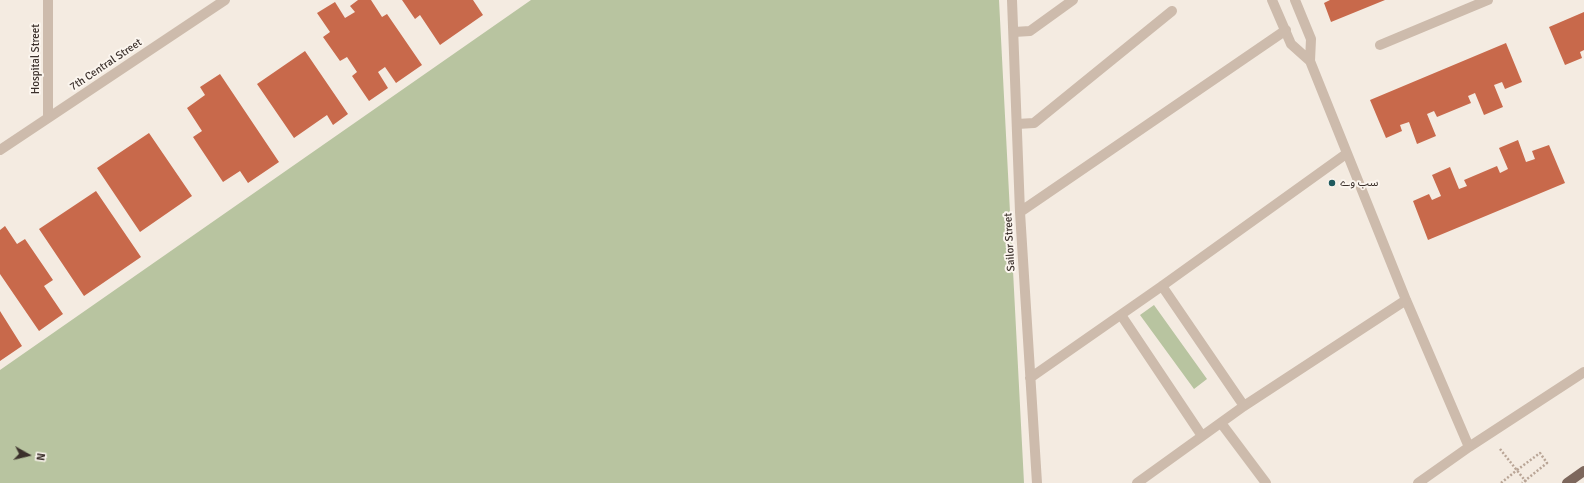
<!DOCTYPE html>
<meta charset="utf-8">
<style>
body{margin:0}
#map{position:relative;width:1584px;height:483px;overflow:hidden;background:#f4ebe1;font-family:Signika,sans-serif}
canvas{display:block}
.north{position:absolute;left:8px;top:435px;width:40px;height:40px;-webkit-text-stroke:3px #fbf5ee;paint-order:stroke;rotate:98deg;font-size:11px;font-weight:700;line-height:16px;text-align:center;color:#3b302b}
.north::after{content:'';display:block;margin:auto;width:14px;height:18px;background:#3b302b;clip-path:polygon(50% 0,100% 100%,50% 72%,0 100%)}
</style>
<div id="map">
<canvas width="1584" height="483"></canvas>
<div class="north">N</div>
</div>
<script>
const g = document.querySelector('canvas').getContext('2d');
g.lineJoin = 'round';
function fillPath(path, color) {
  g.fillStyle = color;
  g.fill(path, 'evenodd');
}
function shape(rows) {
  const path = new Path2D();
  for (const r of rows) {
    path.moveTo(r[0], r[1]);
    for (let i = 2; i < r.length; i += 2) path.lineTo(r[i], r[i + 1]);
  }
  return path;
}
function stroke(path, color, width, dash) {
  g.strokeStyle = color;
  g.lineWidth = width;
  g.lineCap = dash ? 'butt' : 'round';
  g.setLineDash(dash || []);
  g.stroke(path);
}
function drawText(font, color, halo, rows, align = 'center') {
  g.font = font + ' Signika,"Noto Sans Arabic",sans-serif';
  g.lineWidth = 4;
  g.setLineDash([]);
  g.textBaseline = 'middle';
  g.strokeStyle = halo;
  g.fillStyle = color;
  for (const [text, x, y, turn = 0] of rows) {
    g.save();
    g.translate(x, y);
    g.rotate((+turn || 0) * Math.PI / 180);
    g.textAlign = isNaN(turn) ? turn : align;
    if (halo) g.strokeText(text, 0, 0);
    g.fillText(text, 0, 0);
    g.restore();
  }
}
const green = shape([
 [531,0,999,0,1024,483,0,483,0,370],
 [1154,305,1207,379,1194,389,1140,315]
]);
const building = shape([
 [358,0,371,0,382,17,387,14,422,65,396,83,385,67,378,72,388,88,369,101,352,76,357,72,347,57,340,61,323,37,330,32,317,13,335,2,345,18,355,12,350,6],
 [402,0,473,0,483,15,440,45,420,15,415,19],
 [1330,0,1385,0,1331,22,1324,3],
 [1584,12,1584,50,1580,52,1582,58,1565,65,1549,27],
 [1506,43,1522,82,1505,89,1502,82,1494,85,1503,107,1484,115,1475,93,1468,96,1471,103,1437,117,1434,111,1427,114,1436,136,1417,144,1409,122,1400,125,1402,131,1386,138,1370,100],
 [305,51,348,114,333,125,327,115,294,138,257,84],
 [220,74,279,162,248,183,240,171,223,182,193,137,202,131,187,108,205,95,200,87],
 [149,133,192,196,140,232,97,168],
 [1518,140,1526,162,1535,159,1532,151,1549,145,1565,183,1428,240,1413,201,1429,194,1432,200,1441,196,1432,175,1450,167,1459,189,1467,186,1464,180,1497,166,1500,173,1508,169,1499,148],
 [96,191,141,257,84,296,39,229],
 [5,226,17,244,25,239,53,280,44,286,63,314,39,331,0,274,0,230],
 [0,311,22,346,0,361]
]);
const path = shape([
 [1500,449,1527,483],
 [1501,483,1517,470]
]);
const minor = shape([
 [48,0,48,118],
 [1012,0,1020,212,1037,483],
 [1272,0,1291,44,1310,61,1406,300,1469,447],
 [1295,0,1311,39,1310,61],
 [1014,32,1030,31,1073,0],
 [1380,45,1488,0],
 [1017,124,1034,123,1172,11],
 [0,150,225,0],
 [1020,212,1286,30],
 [1162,286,1244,406],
 [1121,315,1202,436],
 [1030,378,1162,286,1346,154],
 [1221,423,1266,483],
 [1137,483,1244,406,1406,300],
 [1418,483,1469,447,1584,372]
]);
const major = shape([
 [1567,483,1584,471]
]);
const pathBridge = shape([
 [1517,470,1540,453,1547,463,1522,483]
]);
const markers = [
 [1332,183,4,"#1f5a5e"]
];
const streetNames = [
 ["Hospital Street",36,59,-90],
 ["7th Central Street",106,65,-34],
 ["Sailor Street",1010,242,-93]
];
const poiNames = [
 ["سب وے",1340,183]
];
fillPath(green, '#b8c4a0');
fillPath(building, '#c8694b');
stroke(path, '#b9a596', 2.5, [2, 2]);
stroke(minor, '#cdbbac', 10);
stroke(major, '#7d675c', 10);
stroke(pathBridge, '#b9a596', 2.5, [2, 2]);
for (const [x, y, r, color] of markers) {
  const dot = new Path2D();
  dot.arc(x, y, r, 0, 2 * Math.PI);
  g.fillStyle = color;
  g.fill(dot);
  stroke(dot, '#fbf5ee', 1.5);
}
drawText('11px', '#3b302b', '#fbf5ee', streetNames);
drawText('11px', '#3b302b', '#fbf5ee', poiNames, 'left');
</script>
